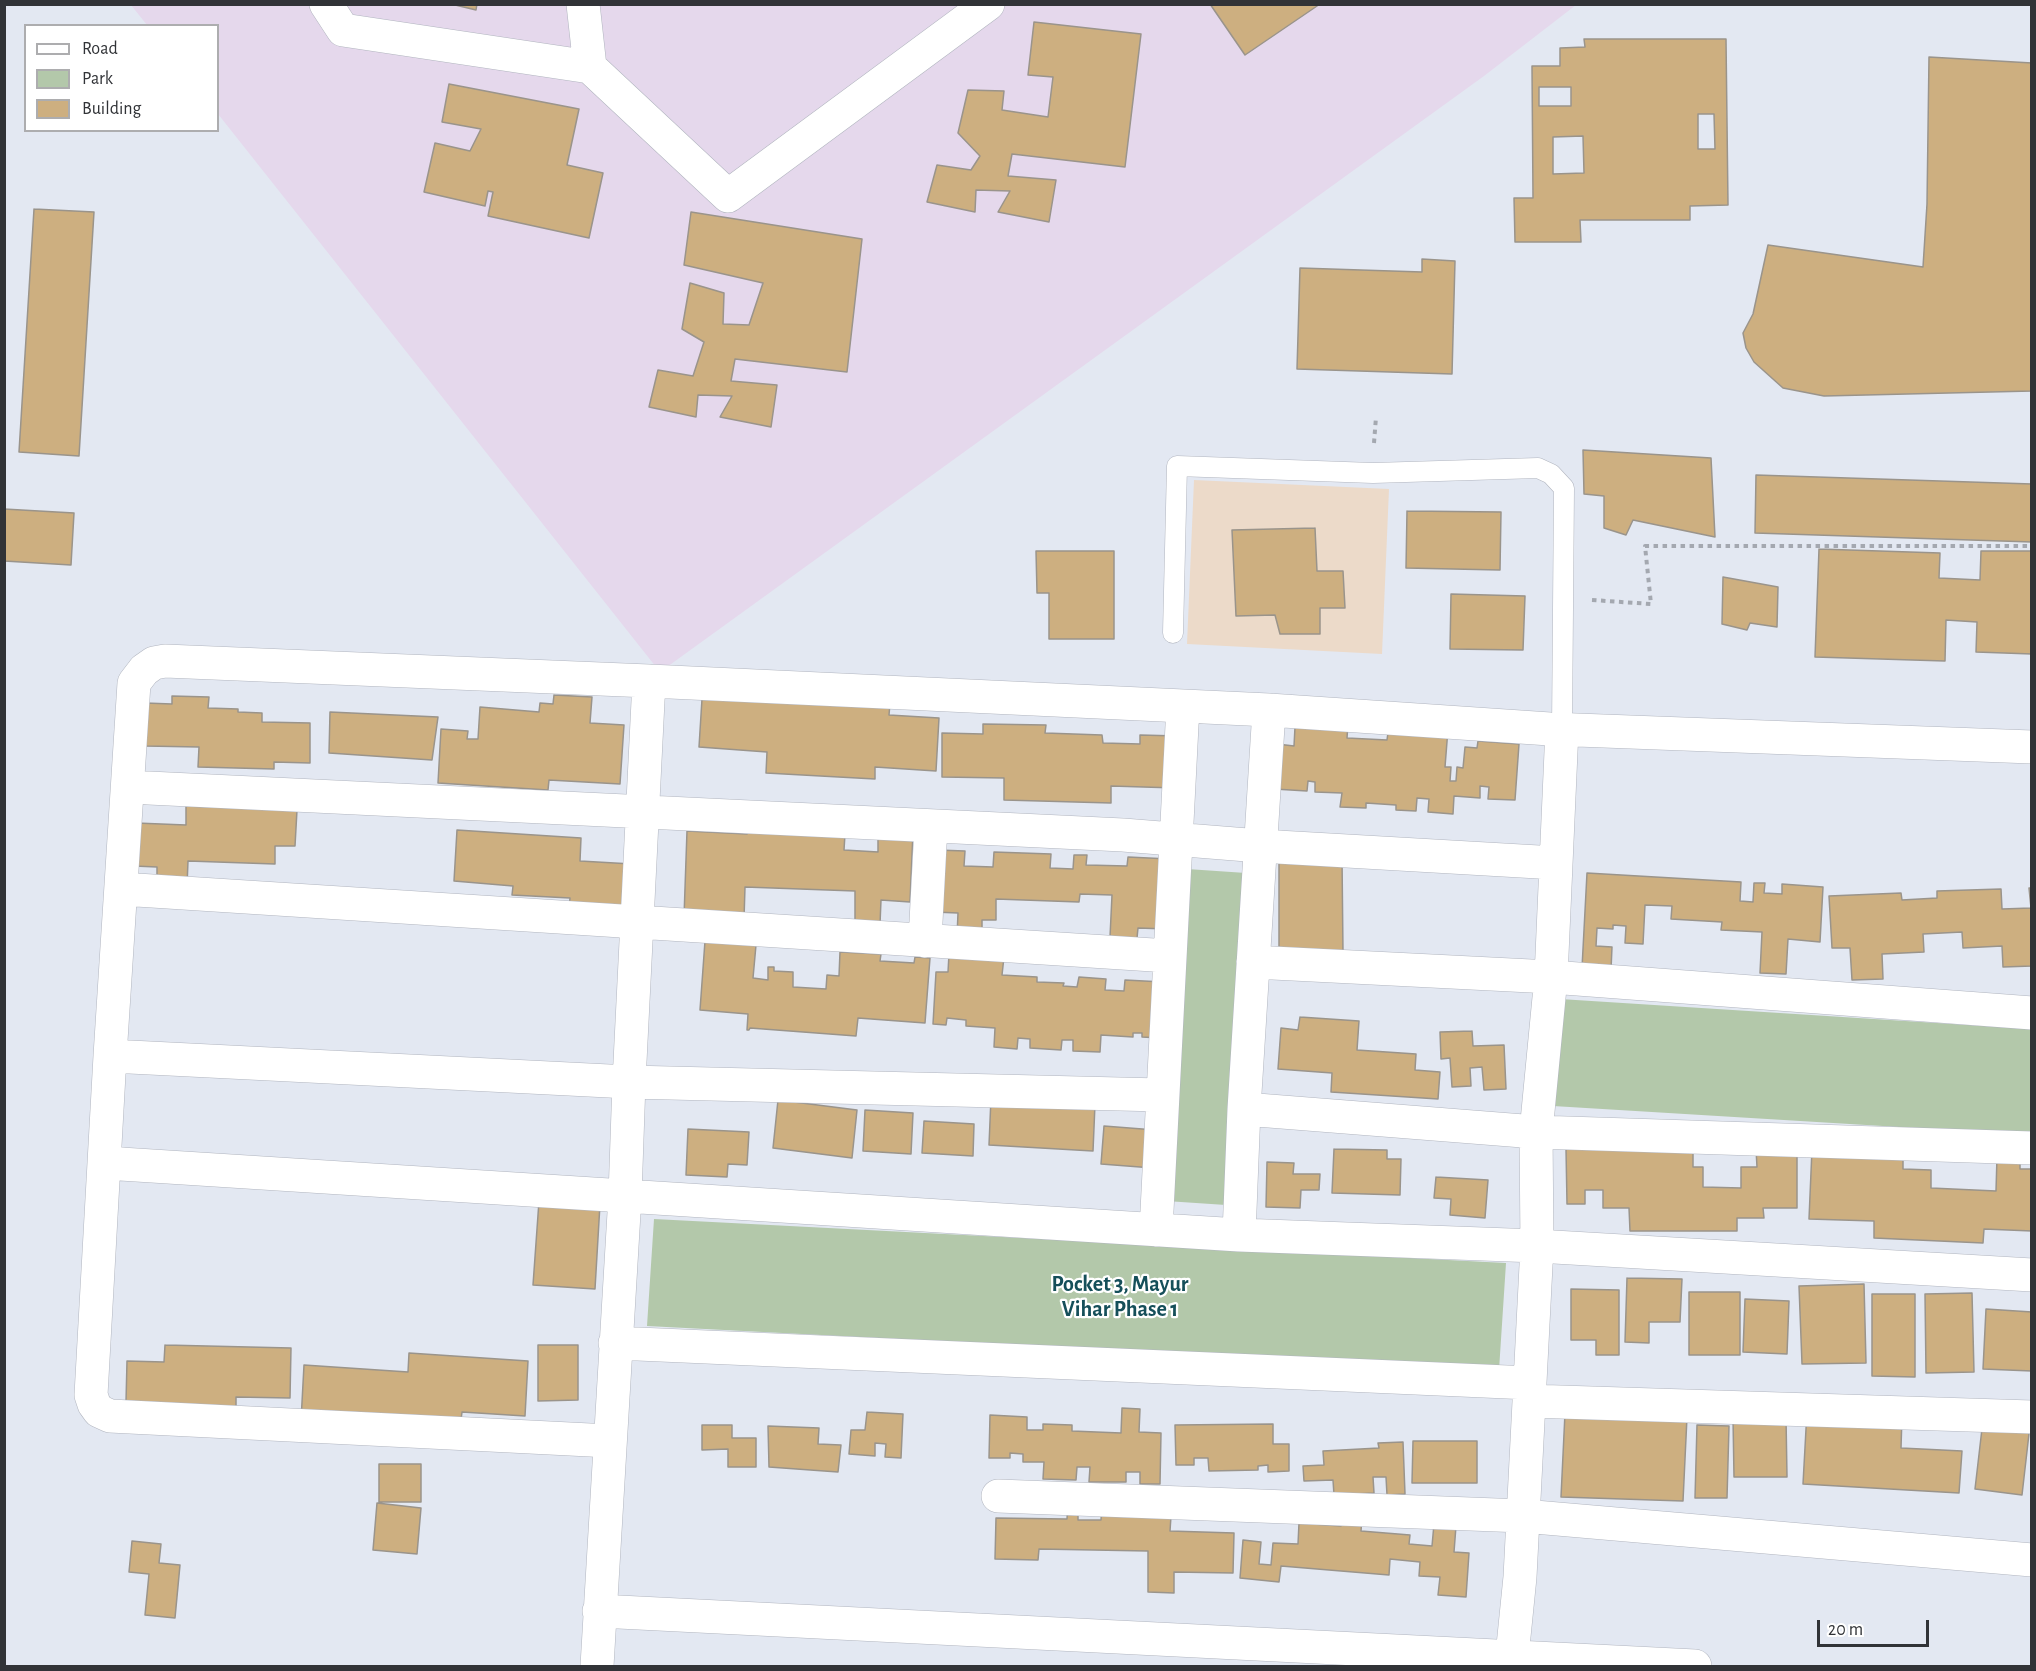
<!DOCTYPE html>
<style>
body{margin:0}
#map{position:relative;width:2036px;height:1671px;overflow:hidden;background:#e3e8f2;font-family:"Alegreya Sans",sans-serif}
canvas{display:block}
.frame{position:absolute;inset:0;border:6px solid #313337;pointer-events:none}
.legend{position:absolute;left:24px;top:24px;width:195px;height:108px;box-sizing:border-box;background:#fff;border:2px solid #adadaf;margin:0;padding:8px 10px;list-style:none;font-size:18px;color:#313337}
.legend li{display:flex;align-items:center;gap:12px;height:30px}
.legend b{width:30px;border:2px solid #adadaf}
.scale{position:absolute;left:1817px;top:1620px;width:112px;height:27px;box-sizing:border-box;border:3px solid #313337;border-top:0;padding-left:8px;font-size:18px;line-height:21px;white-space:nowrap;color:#313337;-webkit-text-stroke:4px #fff;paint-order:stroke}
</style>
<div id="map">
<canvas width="2036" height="1671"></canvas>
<div class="frame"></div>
<ul class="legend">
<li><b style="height:8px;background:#fff"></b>Road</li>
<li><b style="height:16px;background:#b3c8aa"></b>Park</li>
<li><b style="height:16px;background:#cdaf80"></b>Building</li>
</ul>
<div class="scale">20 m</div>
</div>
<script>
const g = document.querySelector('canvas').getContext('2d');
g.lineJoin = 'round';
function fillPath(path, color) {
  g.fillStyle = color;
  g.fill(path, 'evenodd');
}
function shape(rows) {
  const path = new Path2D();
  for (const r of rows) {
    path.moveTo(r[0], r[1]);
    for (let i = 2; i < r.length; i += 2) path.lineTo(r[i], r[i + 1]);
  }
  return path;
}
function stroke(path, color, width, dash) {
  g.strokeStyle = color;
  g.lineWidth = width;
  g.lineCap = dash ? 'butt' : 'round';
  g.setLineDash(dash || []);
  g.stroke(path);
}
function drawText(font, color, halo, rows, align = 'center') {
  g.font = font + ' "Alegreya Sans",sans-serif';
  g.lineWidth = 4.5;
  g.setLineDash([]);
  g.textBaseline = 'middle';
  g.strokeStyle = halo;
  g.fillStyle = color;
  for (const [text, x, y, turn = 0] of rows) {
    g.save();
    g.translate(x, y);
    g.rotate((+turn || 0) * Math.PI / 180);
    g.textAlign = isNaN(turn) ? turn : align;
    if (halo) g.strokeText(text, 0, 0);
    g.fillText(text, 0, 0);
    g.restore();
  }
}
const industrial = shape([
 [131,5,1576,5,1484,76,660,672,218,114,218,26,147,25]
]);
const education = shape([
 [1194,480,1389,489,1382,654,1187,644]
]);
const green = shape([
 [1187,869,1246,873,1226,1205,1166,1201],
 [1560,999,2031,1029,2031,1135,1553,1106],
 [654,1219,1506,1263,1499,1370,647,1326]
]);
const building = shape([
 [451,4,477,4,476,10,451,4],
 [1210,4,1320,4,1245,55,1210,4],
 [1034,22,1141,34,1125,167,1012,154,1008,176,1056,180,1049,222,998,212,1010,191,976,190,975,212,927,202,937,165,971,170,980,156,958,133,968,90,1004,91,1002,110,1048,117,1053,77,1028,75,1034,22],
 [1584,39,1726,39,1728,205,1690,206,1690,220,1580,220,1581,242,1515,242,1514,198,1533,198,1532,66,1560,66,1560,48,1585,47,1584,39],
 [1929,57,2032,63,2032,391,1824,396,1783,388,1754,362,1746,348,1743,333,1753,314,1768,245,1923,267,1927,204,1929,57],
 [449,84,579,109,567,165,603,173,589,238,488,216,493,192,488,191,485,206,424,192,435,143,470,151,481,129,442,122,449,84],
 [1539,87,1571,87,1571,106,1539,106,1539,87],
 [1698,114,1714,114,1715,149,1698,149,1698,114],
 [1583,136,1584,173,1553,174,1553,137,1583,136],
 [34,209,94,212,79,456,19,452,34,209],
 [691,212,862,239,847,372,735,359,731,381,777,385,771,427,720,417,732,396,698,395,696,417,649,407,658,370,693,376,704,342,682,329,690,283,724,293,723,324,749,325,763,283,684,265,691,212],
 [1422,259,1455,261,1452,374,1297,369,1300,268,1422,272,1422,259],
 [1583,450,1711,458,1715,537,1633,520,1626,535,1604,528,1604,496,1584,494,1583,450],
 [1756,475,2032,484,2032,542,1755,533,1756,475],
 [4,509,74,513,71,565,4,561,4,509],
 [1407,511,1501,512,1500,570,1406,568,1407,511],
 [1315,528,1317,571,1343,571,1345,608,1320,608,1320,634,1280,634,1275,615,1236,616,1232,530,1315,528],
 [1819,549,1940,553,1939,578,1980,580,1981,551,2032,551,2032,654,1976,652,1977,622,1946,620,1945,661,1815,657,1819,549],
 [1036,551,1114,551,1114,639,1049,639,1049,593,1037,593,1036,551],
 [1723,577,1778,587,1777,627,1750,623,1747,630,1722,624,1723,577],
 [1451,594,1525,596,1523,650,1450,649,1451,594],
 [554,695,592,697,590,723,624,725,620,784,549,780,548,790,438,783,441,729,468,731,467,739,478,739,480,707,539,712,540,703,553,704,554,695],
 [172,696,209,697,208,708,238,709,238,712,262,713,262,722,310,723,310,763,274,762,274,769,198,767,199,747,145,746,145,703,172,704,172,696],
 [702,699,890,703,889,715,939,718,936,771,875,767,875,779,766,773,767,752,699,747,702,699],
 [330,712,438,717,432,760,329,753,330,712],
 [1348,723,1347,738,1387,740,1389,725,1448,729,1445,767,1451,767,1450,781,1456,781,1457,767,1463,768,1465,747,1477,748,1478,741,1519,744,1515,800,1488,799,1489,787,1480,786,1480,798,1454,796,1453,814,1428,812,1429,799,1417,798,1416,811,1396,810,1396,805,1366,803,1366,808,1340,807,1342,793,1315,792,1315,782,1308,781,1307,791,1274,789,1277,744,1294,746,1295,727,1348,723],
 [983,724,1046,725,1045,733,1102,735,1103,743,1140,744,1140,735,1178,736,1176,788,1111,786,1111,803,1004,800,1004,778,942,777,942,733,983,734,983,724],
 [186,806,297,810,295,846,275,846,275,864,188,861,187,886,157,885,157,867,134,866,136,823,186,825,186,806],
 [457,830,581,838,580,861,632,864,629,913,569,909,570,898,512,895,513,886,454,881,457,830],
 [687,831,747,834,748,831,845,834,844,850,878,852,878,831,913,832,910,902,881,900,880,924,855,924,855,891,745,887,744,919,684,917,687,831],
 [937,850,965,851,964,866,993,867,994,852,1051,854,1050,868,1073,869,1074,855,1087,855,1086,865,1127,866,1128,857,1169,859,1167,929,1138,928,1137,938,1110,937,1112,895,1080,894,1079,902,996,899,996,920,982,920,982,937,957,936,958,913,934,912,937,850],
 [1279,857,1342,857,1343,953,1279,953,1279,857],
 [1587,873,1741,882,1740,901,1753,902,1754,883,1765,883,1764,893,1782,894,1782,884,1823,887,1820,942,1788,939,1786,974,1760,973,1762,932,1721,930,1722,922,1671,919,1672,906,1645,905,1643,944,1625,943,1626,926,1613,925,1613,929,1597,928,1596,946,1612,947,1611,970,1582,968,1587,873],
 [2029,888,2032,888,2032,966,2003,967,2002,946,1963,948,1962,932,1923,934,1924,952,1882,954,1883,979,1852,980,1850,948,1832,948,1829,896,1901,893,1902,900,1937,898,1937,891,2001,889,2002,909,2031,908,2029,888],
 [705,941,756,945,753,978,768,980,768,967,774,967,774,971,793,972,793,987,826,989,827,975,839,976,840,952,881,954,880,961,914,963,915,957,930,958,925,1023,858,1018,856,1036,750,1028,749,1030,747,1030,748,1014,700,1010,705,941],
 [949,954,1004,957,1002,975,1037,977,1037,982,1064,983,1063,986,1077,987,1079,977,1106,979,1105,990,1124,991,1125,980,1163,982,1160,1038,1142,1037,1142,1033,1133,1033,1133,1037,1101,1035,1100,1052,1073,1051,1073,1040,1062,1040,1061,1050,1030,1048,1030,1039,1018,1038,1017,1049,994,1047,995,1028,966,1026,966,1020,947,1018,946,1025,933,1024,936,972,948,972,949,954],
 [1300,1017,1359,1021,1357,1050,1416,1054,1415,1070,1440,1072,1438,1099,1331,1092,1332,1073,1278,1069,1281,1028,1298,1030,1300,1017],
 [1472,1031,1473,1046,1504,1045,1506,1089,1484,1090,1482,1067,1470,1068,1471,1086,1452,1087,1450,1058,1441,1059,1440,1032,1472,1031],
 [991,1098,1095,1104,1093,1151,989,1145,991,1098],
 [778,1100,857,1110,852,1158,773,1148,778,1100],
 [865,1110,913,1113,911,1154,863,1151,865,1110],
 [924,1121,974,1124,973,1156,922,1153,924,1121],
 [1104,1126,1155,1130,1153,1168,1101,1164,1104,1126],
 [688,1129,749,1132,747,1165,728,1164,727,1177,686,1175,688,1129],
 [1334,1149,1387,1150,1387,1159,1401,1159,1400,1195,1332,1193,1334,1149],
 [1566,1149,1693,1149,1693,1167,1703,1167,1703,1187,1741,1188,1741,1167,1757,1167,1756,1149,1797,1149,1797,1208,1763,1208,1764,1218,1737,1218,1737,1231,1630,1231,1629,1208,1603,1208,1603,1190,1585,1190,1585,1204,1567,1204,1566,1149],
 [1812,1149,1903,1153,1903,1169,1931,1170,1931,1188,1996,1191,1997,1157,2020,1158,2020,1169,2032,1169,2032,1231,1984,1229,1983,1243,1874,1238,1874,1221,1809,1219,1812,1149],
 [1267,1162,1294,1163,1293,1174,1320,1174,1319,1190,1301,1190,1300,1208,1266,1207,1267,1162],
 [1436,1177,1488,1180,1485,1218,1450,1215,1451,1199,1434,1198,1436,1177],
 [539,1201,600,1204,595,1289,533,1285,539,1201],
 [1627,1278,1682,1279,1680,1322,1649,1322,1649,1343,1625,1342,1627,1278],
 [1864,1284,1866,1363,1802,1364,1799,1286,1864,1284],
 [1571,1289,1619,1290,1619,1355,1596,1355,1596,1340,1571,1340,1571,1289],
 [1689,1292,1740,1292,1740,1355,1689,1355,1689,1292],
 [1972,1293,1974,1372,1926,1373,1925,1294,1972,1293],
 [1872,1294,1915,1294,1915,1377,1872,1376,1872,1294],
 [1745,1299,1789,1301,1787,1354,1743,1352,1745,1299],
 [1986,1309,2032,1312,2032,1371,1983,1369,1986,1309],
 [165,1345,291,1348,290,1398,236,1397,236,1408,126,1402,127,1361,164,1362,165,1345],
 [538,1345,578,1345,578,1400,538,1401,538,1345],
 [409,1353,528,1361,525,1416,462,1412,461,1420,301,1421,304,1365,408,1372,409,1353],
 [1122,1408,1140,1409,1139,1432,1161,1433,1160,1484,1140,1484,1140,1472,1126,1472,1126,1482,1089,1482,1090,1467,1077,1467,1076,1480,1043,1479,1044,1462,1023,1462,1023,1454,1010,1453,1010,1458,989,1458,990,1415,1027,1417,1027,1430,1043,1430,1043,1424,1072,1425,1072,1431,1121,1433,1122,1408],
 [1807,1411,1902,1416,1901,1448,1962,1451,1959,1493,1803,1484,1807,1411],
 [867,1412,903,1414,901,1458,885,1457,886,1444,875,1443,875,1456,849,1454,851,1430,865,1430,867,1412],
 [1565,1413,1687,1417,1683,1501,1561,1497,1565,1413],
 [1786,1417,1787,1477,1734,1477,1733,1418,1786,1417],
 [1983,1420,2030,1425,2022,1495,1975,1489,1983,1420],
 [1273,1424,1273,1444,1289,1444,1289,1471,1268,1472,1268,1465,1258,1466,1258,1470,1209,1471,1208,1458,1194,1458,1194,1465,1176,1465,1175,1425,1273,1424],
 [702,1425,732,1425,732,1438,756,1438,756,1467,728,1467,728,1449,702,1450,702,1425],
 [1697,1425,1729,1426,1727,1498,1695,1498,1697,1425],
 [768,1426,819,1428,818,1444,841,1445,838,1472,769,1467,768,1426],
 [1413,1441,1477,1441,1477,1483,1412,1483,1413,1441],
 [1403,1442,1405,1494,1387,1495,1386,1477,1373,1477,1374,1493,1334,1495,1333,1480,1304,1481,1303,1466,1324,1465,1323,1451,1379,1448,1378,1443,1403,1442],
 [379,1464,421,1464,421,1502,379,1502,379,1464],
 [377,1503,421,1508,417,1554,373,1550,377,1503],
 [1068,1503,1078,1504,1078,1520,1101,1520,1102,1504,1171,1516,1170,1531,1234,1533,1233,1573,1174,1572,1174,1593,1148,1592,1148,1551,1039,1549,1038,1560,995,1559,996,1518,1067,1519,1068,1503],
 [1341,1517,1362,1518,1361,1531,1410,1535,1409,1544,1432,1546,1434,1524,1456,1526,1454,1552,1469,1553,1466,1597,1438,1595,1440,1577,1419,1576,1420,1562,1390,1559,1389,1575,1281,1566,1279,1582,1240,1578,1243,1540,1261,1542,1259,1564,1271,1565,1273,1543,1298,1544,1299,1523,1341,1526,1341,1517],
 [132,1541,161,1544,159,1563,180,1565,175,1618,145,1615,149,1574,129,1572,132,1541]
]);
const path = shape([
 [1374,443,1376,417],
 [1592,600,1651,604,1645,546,2032,546]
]);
const lane = shape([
 [1173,633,1177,466,1373,473,1538,468,1551,474,1564,488,1562,729]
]);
const street = shape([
 [326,4,343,30,590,67],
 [583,4,590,67,728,196,988,4],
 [128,787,1123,835,1260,846,1556,863],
 [121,889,1169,956],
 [925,941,931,826],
 [1253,962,1551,977,2032,1013],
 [110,1056,629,1082,1161,1095],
 [1244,1109,1536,1132,2032,1148],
 [105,1163,1239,1235,1537,1246,2032,1275],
 [1156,1230,1183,706],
 [1239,1235,1244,1109,1269,710],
 [615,1343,1530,1383],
 [1529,1401,2032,1417],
 [610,1441,110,1416,99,1411,94,1404,91,1395,110,1056,134,683,144,670,154,663,165,661,649,681,1269,710,1550,729,2032,747],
 [998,1496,1523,1516,2032,1560],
 [599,1611,1695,1666],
 [597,1666,625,1196,629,1082,649,681],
 [1511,1666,1520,1577,1537,1246,1536,1132,1551,977,1562,729]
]);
const neighbourhoodNames = [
 ["Pocket 3, Mayur",1120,1284],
 ["Vihar Phase 1",1120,1309]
];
fillPath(industrial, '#e5d8ec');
fillPath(education, '#ecdac9');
fillPath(green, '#b3c8aa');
fillPath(building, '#cdaf80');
stroke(building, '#9a948b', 1.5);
stroke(lane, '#b1b5bf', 21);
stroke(street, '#b1b5bf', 34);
stroke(path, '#a4a8b0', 4, [4.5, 4.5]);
stroke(lane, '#fff', 20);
stroke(street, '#fff', 33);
drawText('bold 22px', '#154f5a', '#fff', neighbourhoodNames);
</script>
